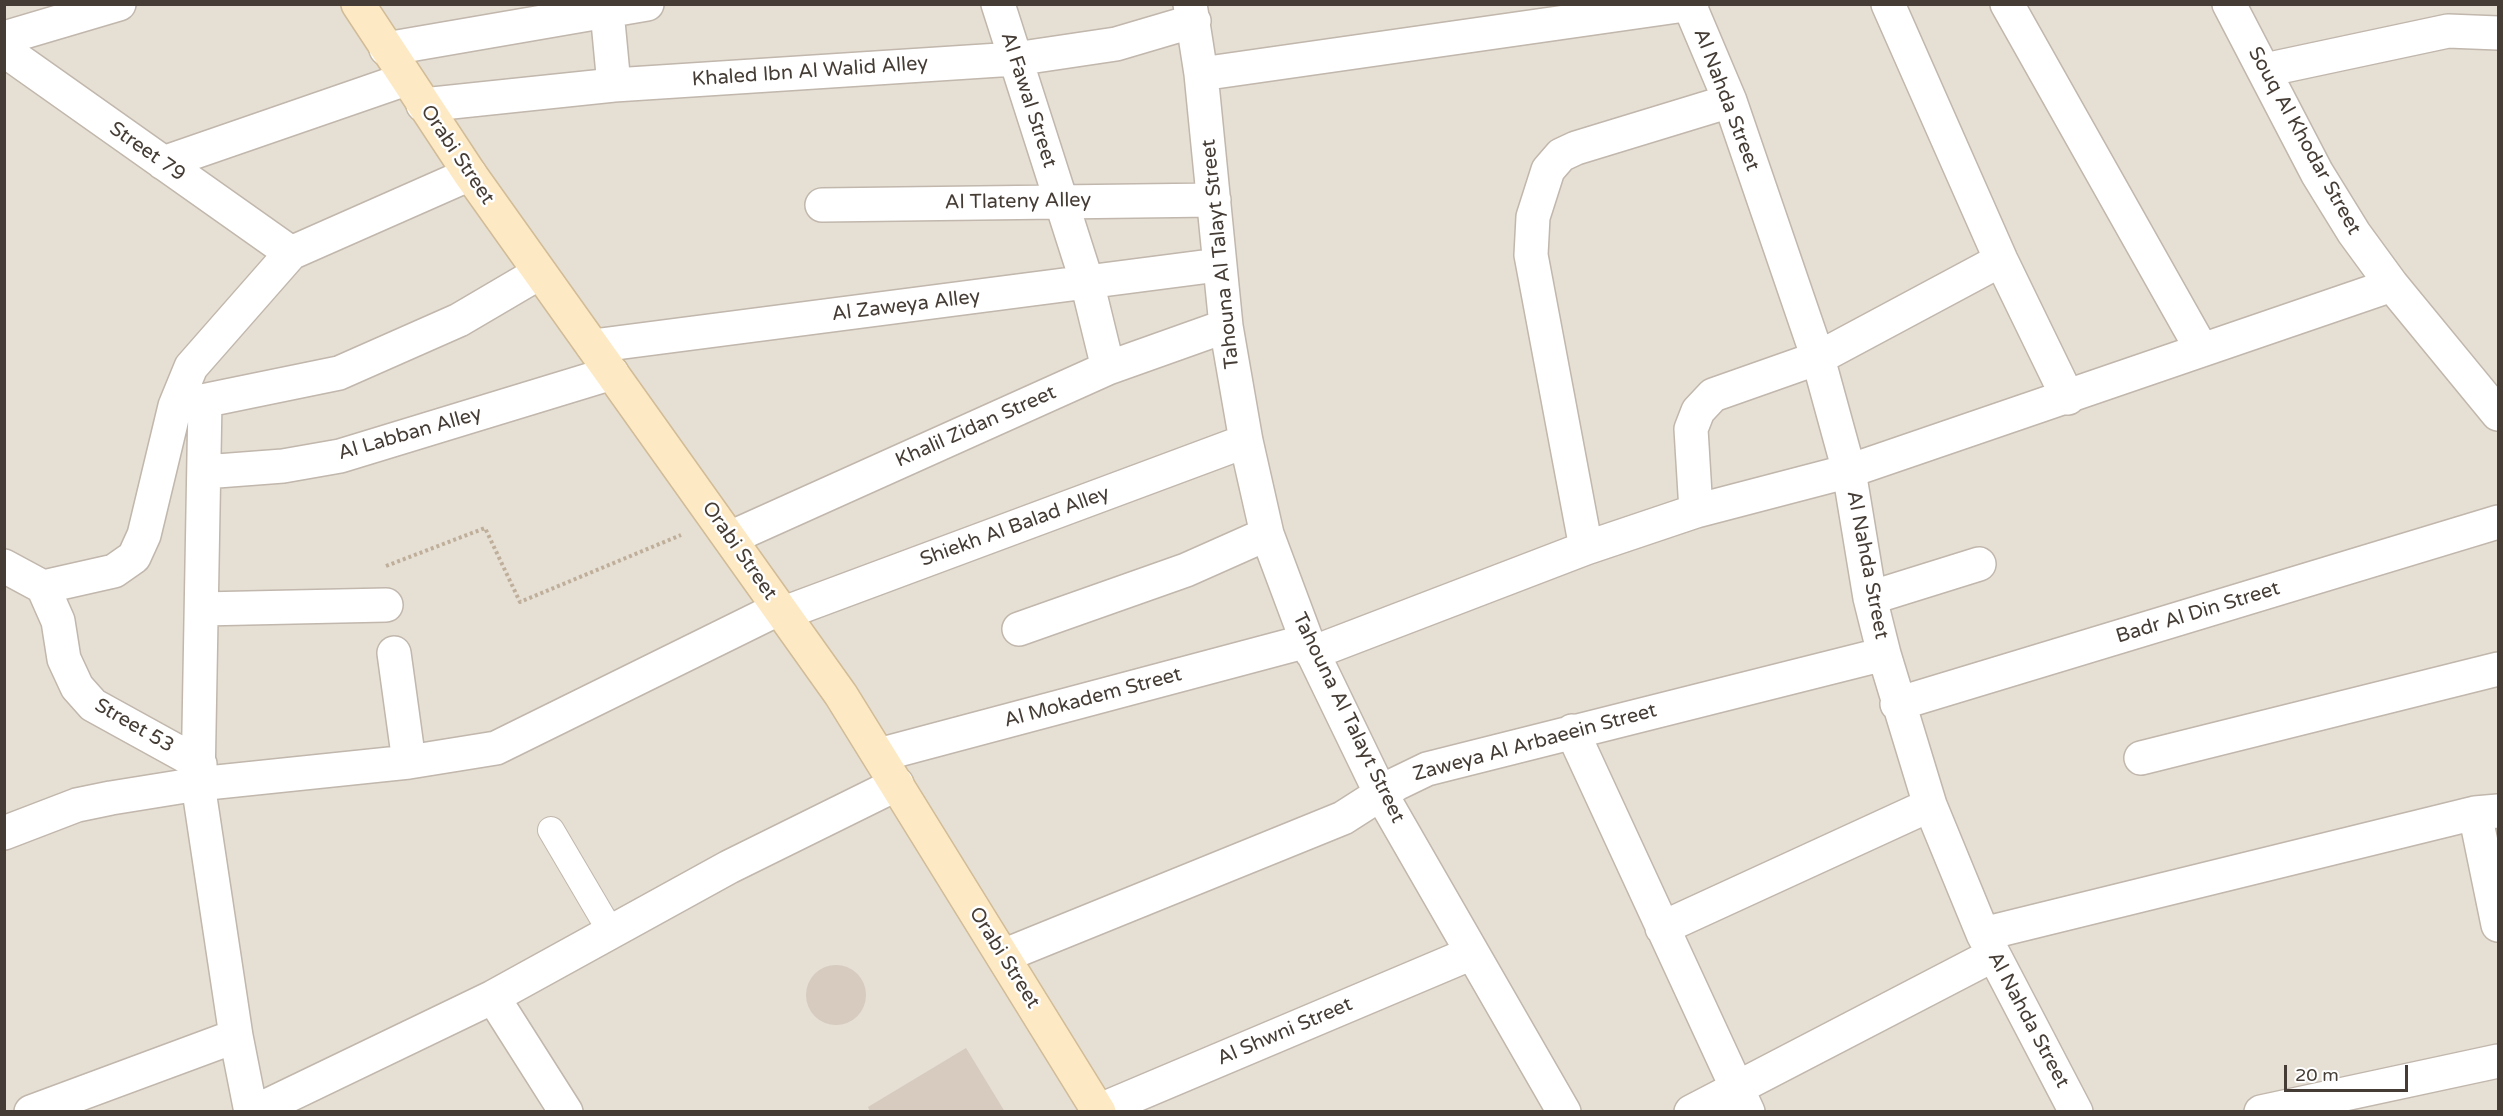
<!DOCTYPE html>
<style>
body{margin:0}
#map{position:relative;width:2503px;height:1116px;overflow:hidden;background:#f2eee6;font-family:"Varela Round",sans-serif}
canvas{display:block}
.frame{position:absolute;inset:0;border:6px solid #453d35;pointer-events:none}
.scale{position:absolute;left:2284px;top:1065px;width:124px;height:27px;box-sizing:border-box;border:3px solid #453d35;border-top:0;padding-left:8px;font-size:18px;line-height:21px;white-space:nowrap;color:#453d35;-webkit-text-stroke:4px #fff;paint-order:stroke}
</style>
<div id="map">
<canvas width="2503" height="1116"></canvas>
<div class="frame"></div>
<div class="scale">20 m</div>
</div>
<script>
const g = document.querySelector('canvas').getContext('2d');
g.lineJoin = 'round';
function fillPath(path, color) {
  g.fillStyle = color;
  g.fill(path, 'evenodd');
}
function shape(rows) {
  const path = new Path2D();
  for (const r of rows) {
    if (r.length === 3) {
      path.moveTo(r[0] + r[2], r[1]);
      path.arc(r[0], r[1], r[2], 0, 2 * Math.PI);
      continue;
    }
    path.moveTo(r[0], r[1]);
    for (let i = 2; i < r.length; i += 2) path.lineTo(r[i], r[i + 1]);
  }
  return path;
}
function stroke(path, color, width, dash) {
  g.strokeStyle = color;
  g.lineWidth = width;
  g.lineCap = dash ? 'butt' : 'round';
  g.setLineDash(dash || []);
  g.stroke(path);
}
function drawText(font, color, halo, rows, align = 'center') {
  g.font = font + ' "Varela Round",sans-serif';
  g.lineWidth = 5;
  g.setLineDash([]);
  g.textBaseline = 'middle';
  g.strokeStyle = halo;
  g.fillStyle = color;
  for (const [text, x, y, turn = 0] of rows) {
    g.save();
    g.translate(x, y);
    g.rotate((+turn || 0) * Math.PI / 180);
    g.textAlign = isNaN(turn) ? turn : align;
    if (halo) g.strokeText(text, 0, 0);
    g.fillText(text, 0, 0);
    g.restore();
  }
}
const residential = shape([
 [5,5,2498,5,2498,1111,5,1111]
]);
const building = shape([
 [836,995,30],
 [966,1048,1005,1112,870,1112,868,1107]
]);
const path = shape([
 [386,566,485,528,520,602,681,535]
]);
const lane = shape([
 [551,830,611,932]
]);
const street = shape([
 [998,4,1087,282,1108,368],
 [1190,4,1201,74,1226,326,1246,441,1267,534,1307,641,1381,794,1564,1112],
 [1689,4,1730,101,1818,358,1849,471,1870,598,1884,654,1930,805,1983,934,2076,1112],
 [1888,4,2001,260,2068,398],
 [2007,4,2202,350],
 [2229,4,2317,173,2354,233,2392,285,2498,414],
 [607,11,614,85],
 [4,38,119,4],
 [386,49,647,4],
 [4,50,291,253],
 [2265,70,2448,31,2498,33],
 [1201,74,1692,4],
 [423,105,614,85,1015,59,1116,44,1194,21],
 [163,163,406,79],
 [822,205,1214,200],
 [593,346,1218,265],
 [205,401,198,784,236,1036,251,1112],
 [183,405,339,373,459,320,539,273],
 [204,472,283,466,340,456,612,373],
 [1696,511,1691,429,1698,411,1713,395,1818,358,2001,260],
 [730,538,1108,368,1226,326],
 [1586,548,1531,255,1533,217,1548,170,1561,155,1576,148,1730,101],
 [4,566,43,587,58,621,64,659,77,687,93,705,200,764],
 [43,587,114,571,134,557,144,535,175,406,191,367,291,253,470,174],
 [1870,598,1979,564],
 [202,609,386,605],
 [784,613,1246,441],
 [1019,629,1186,570,1267,534],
 [394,653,409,762],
 [1312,653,1586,548,1696,511,1849,471,2392,285],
 [1897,704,2498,522],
 [1572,731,1748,1112],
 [879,755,1307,641],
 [2141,758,2498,669],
 [2475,813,2498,925],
 [4,833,77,805,111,798,198,784,409,762,496,748,780,608],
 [1662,928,1930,805],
 [1983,934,2475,813,2498,811],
 [1003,956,1343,818,1396,784,1427,769,1884,654],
 [493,997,566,1112],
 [1098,1111,1472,953],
 [31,1112,236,1036],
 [254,1112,493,997,729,867,897,784],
 [1691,1112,1993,955],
 [2261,1112,2498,1061]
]);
const secondary = shape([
 [358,4,470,174,841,695,1099,1112]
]);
const streetNames = [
 ["Khaled Ibn Al Walid Alley",810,72,-4],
 ["Al Fawal Street",1028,100,72],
 ["Al Nahda Street",1726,100,69],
 ["Souq Al Khodar Street",2304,141,61],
 ["Street 79",147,152,35],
 ["Orabi Street",457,155,56],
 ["Al Tlateny Alley",1018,202,-1],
 ["Tahouna Al Talayt Street",1221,254,-96],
 ["Al Zaweya Alley",906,306,-7],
 ["Khalil Zidan Street",976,427,-24],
 ["Al Labban Alley",410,434,-16],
 ["Shiekh Al Balad Alley",1015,527,-20],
 ["Orabi Street",739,551,55],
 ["Al Nahda Street",1867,565,79],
 ["Badr Al Din Street",2198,613,-17],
 ["Al Mokadem Street",1093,698,-15],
 ["Tahouna Al Talayt Street",1348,718,64],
 ["Street 53",134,726,30],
 ["Zaweya Al Arbaeein Street",1535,743,-15],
 ["Orabi Street",1004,958,58],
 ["Al Nahda Street",2028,1020,62],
 ["Al Shwni Street",1285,1032,-23]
];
fillPath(residential, '#e6dfd4');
fillPath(building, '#d7cbbf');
stroke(lane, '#c1b7ac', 28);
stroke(street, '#c1b7ac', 36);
stroke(secondary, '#d1bc97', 36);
stroke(path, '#bfaf9a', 4, [3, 3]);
stroke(lane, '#fff', 26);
stroke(street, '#fff', 33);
stroke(secondary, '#fdeac5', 33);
drawText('20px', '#453d35', '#fff', streetNames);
</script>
